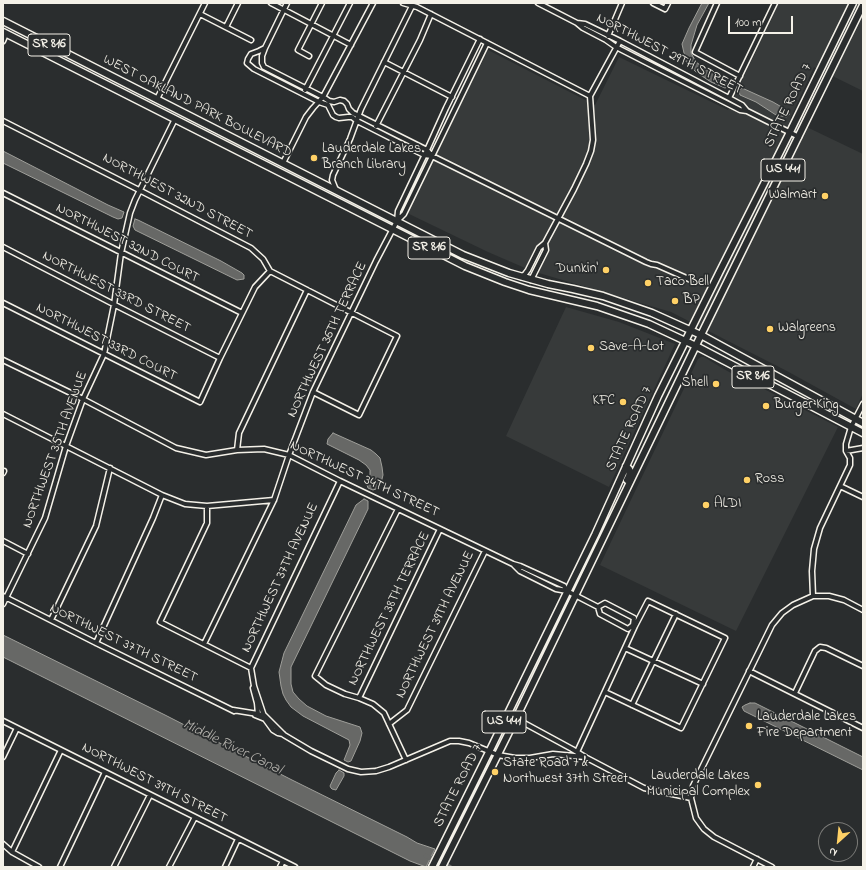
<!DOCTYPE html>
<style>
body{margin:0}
#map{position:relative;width:866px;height:870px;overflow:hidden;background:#2a2d2e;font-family:"Indie Flower",sans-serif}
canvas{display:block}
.frame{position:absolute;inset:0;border:4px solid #f4f1e8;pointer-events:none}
.north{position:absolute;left:818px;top:822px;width:40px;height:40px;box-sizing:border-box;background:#2a2d2e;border:1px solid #7b7b78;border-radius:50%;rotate:207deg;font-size:11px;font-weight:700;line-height:16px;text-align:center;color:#f4f1e8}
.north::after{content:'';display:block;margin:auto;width:14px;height:18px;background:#ffd166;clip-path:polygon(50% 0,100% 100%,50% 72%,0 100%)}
.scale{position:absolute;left:728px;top:16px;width:65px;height:18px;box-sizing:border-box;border:2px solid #f4f1e8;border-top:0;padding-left:5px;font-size:12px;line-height:14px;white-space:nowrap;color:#f4f1e8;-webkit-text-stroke:3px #2a2d2e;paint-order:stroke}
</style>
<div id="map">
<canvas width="866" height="870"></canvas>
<div class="frame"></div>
<div class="north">N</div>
<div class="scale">100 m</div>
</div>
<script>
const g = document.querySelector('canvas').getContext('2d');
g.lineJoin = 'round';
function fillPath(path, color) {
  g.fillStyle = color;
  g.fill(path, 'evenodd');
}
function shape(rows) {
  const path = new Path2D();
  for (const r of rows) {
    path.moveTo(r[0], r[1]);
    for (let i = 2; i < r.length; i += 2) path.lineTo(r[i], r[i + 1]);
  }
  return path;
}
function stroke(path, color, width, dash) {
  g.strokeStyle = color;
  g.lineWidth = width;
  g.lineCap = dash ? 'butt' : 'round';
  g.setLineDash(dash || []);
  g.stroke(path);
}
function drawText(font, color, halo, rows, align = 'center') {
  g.font = font + ' "Indie Flower",sans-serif';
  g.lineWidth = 3.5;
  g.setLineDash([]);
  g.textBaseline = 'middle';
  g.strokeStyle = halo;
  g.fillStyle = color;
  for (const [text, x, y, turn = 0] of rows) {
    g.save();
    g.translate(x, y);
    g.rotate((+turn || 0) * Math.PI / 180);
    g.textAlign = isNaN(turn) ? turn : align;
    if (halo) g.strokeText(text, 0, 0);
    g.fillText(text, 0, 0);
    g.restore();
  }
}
const built = shape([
 [779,3,863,3,863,91,814,67,790,119,863,154,863,393,856,409,785,370,671,312,532,271,488,252,407,213,488,50,595,105,619,57,728,110],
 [566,307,619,322,675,344,609,487,506,436],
 [701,357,704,357,722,368,747,382,764,389,838,427,736,631,600,565,698,359]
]);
const water = shape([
 [702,3,709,3,697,25,691,45,691,53,696,62,707,70,718,76,732,79,730,86,725,88,711,82,696,72,686,62,682,44,689,28,702,3],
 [742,88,773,102,785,109,790,114,787,117,776,115,756,102,740,95,739,91,742,88],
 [3,151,108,205,124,212,122,218,118,219,113,217,3,163,3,151],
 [135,219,138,220,221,261,242,273,244,275,244,279,237,280,135,230,133,226,135,219],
 [333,433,371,450,376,454,380,458,382,467,383,475,381,483,376,489,373,490,368,488,367,485,370,474,370,470,366,465,359,460,327,444,328,439,333,433],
 [364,499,368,501,368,509,291,667,291,684,293,692,299,699,307,706,326,716,360,727,362,733,360,741,351,761,348,762,344,760,350,745,349,740,303,716,291,707,286,700,283,694,281,686,279,672,284,653,356,505,364,499],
 [3,635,165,715,292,780,407,837,417,843,435,849,426,867,410,861,3,657,3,635],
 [750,703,755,703,863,757,863,770,744,711,742,707,745,705,750,703],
 [339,770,344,773,344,776,336,790,332,789,331,788,330,786,336,773,339,770]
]);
const canal = shape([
 [426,856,450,867]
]);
const street = shape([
 [271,3,351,45],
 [287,3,265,48,262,56,262,63,264,67,323,97,329,101,334,102,340,100,344,101,347,104,349,109,353,113,427,150,432,156,646,262,651,264,657,265,691,280],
 [403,3,417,7,590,96],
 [538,3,577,23,583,28,606,40,616,47,657,68,740,110,747,111,799,137],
 [653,3,665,9,668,3],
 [717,3,695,52,740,76],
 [200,14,251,40],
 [577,23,585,24,620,41,729,98,742,105,747,111],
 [226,27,238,3],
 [608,36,622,3],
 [3,41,6,34],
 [265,48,259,51,251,54,248,59,247,63,254,69,319,102,328,105,333,115,336,117,339,118,348,117,352,117,357,121,424,155,432,156],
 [309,56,298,50,322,3],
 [384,62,452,97],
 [305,90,333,36,350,3],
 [729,98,775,3],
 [157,99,205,3],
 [3,121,143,192,251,248,263,259,270,271,397,336,359,415,313,392],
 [376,126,420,40,431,14],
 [283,163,306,117,313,108,323,97,373,3],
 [336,190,332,180,333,175,350,139,361,109,412,6],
 [3,193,242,313],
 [397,221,398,211,427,150,446,108,480,39],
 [3,247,119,307,220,358],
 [521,277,525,274,528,270,539,248,545,243,574,189,586,164,591,151,593,140,590,96,620,41],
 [531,280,546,250,545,243],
 [3,303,200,402,220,358,255,287,270,271],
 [3,360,79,397,176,448,206,455,237,450,264,449,289,455,340,481,513,564,520,566,564,586,567,591],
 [3,414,162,495,185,504,207,506,274,500],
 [237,450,239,433,307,290],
 [846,451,863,448],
 [3,471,4,471,3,473],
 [840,486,863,497],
 [207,506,207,523,160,622,251,668],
 [398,509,315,676,326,685,345,694,359,698,373,704,384,713,406,760],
 [3,541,28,554],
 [514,565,520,571,556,589,567,591,598,607],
 [3,596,96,643,234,711],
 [813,596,829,596,844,600,863,610],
 [3,604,45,518,66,446,83,399,104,354,114,305,121,253,130,213,135,200,175,119],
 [51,620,96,526,110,468],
 [96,643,153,518,162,495],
 [204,644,274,500,289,455,313,392,376,261,397,221,404,214,487,43],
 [625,648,703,684],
 [749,671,863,728],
 [253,688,257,703,258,714],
 [605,692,681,728,725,638,648,601,635,626,633,625,628,629,600,614,598,607,605,603,634,618,633,625],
 [795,693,815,651,820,647,826,648,863,666],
 [359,698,440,529],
 [632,705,676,614],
 [233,710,264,715,284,735,311,751,348,769,361,772,376,771,389,767,450,741,459,741,469,743,498,755,515,758,530,758,553,754,585,757],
 [255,715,265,719,273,730,278,733,283,734],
 [264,716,254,686,251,668,340,481],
 [517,716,524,723,572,749,585,757,644,788,691,798,696,818,704,829,714,837,772,867],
 [3,721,295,867],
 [389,724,407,710,485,551],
 [577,752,635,626],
 [3,757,17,728],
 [691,798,693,786,772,625,782,613,793,605,813,596,812,571,814,549,820,528,850,465,850,458,846,451,846,444,851,427,863,404],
 [3,844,12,852,39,867],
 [12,852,61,750],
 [60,867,105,772],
 [114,867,150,795],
 [169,867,195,817],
 [225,867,238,839],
 [280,867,283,861],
 [753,867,757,859]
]);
const primary = shape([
 [3,21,463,255,509,273,548,284,573,289,603,296,652,313,701,335,863,423],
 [3,32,465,266,505,282,529,290,597,306,649,324,696,346,863,433],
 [626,466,629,469,630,471,629,476,627,480],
 [432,867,492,746,595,535,658,396,719,273,790,132,853,3],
 [442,867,517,716,701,335,863,5]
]);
const markers = [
 [314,158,4,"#ffd166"],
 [825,196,4,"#ffd166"],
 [606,270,4,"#ffd166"],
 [648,283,4,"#ffd166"],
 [675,301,4,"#ffd166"],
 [770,329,4,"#ffd166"],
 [591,348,4,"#ffd166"],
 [716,384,4,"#ffd166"],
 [623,402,4,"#ffd166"],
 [766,406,4,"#ffd166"],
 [747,480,4,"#ffd166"],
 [706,505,4,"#ffd166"],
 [749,726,4,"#ffd166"],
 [495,772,4,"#ffd166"],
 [758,785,4,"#ffd166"]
];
const shields = [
 [49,45,42],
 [783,170,44],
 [429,248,42],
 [753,377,42],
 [504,722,44]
];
const shieldNames = [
 ["SR 816",49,45],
 ["US 441",783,170],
 ["SR 816",429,248],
 ["SR 816",753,377],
 ["US 441",504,722]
];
const streetNames = [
 ["NORTHWEST 29TH STREET",669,55,27],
 ["STATE ROAD 7",789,106,-64],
 ["WEST OAKLAND PARK BOULEVARD",197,107,27],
 ["NORTHWEST 32ND STREET",177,197,28],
 ["NORTHWEST 32ND COURT",127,244,27],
 ["NORTHWEST 33RD STREET",116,293,27],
 ["NORTHWEST 36TH TERRACE",328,340,-65],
 ["NORTHWEST 33RD COURT",106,343,27],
 ["STATE ROAD 7",630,429,-65],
 ["NORTHWEST 35TH AVENUE",56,450,-70],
 ["NORTHWEST 34TH STREET",364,480,25],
 ["NORTHWEST 37TH AVENUE",281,578,-65],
 ["NORTHWEST 38TH TERRACE",390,609,-64],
 ["NORTHWEST 39TH AVENUE",436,625,-64],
 ["NORTHWEST 37TH STREET",123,644,26],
 ["NORTHWEST 39TH STREET",154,784,27],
 ["STATE ROAD 7",459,786,-63]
];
const poiNames = [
 ["Lauderdale Lakes",322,150],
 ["Branch Library",322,166],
 ["Walmart",817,196,"right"],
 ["Dunkin'",598,270,"right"],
 ["Taco Bell",656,283],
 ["BP",683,301],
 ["Walgreens",778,329],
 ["Save-A-Lot",599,348],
 ["Shell",708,384,"right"],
 ["KFC",615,402,"right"],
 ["Burger King",774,406],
 ["Ross",755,480],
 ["ALDI",714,505],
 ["Lauderdale Lakes",757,718],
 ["Fire Department",757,734],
 ["State Road 7 &",503,764],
 ["Northwest 37th Street",503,780],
 ["Lauderdale Lakes",750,777,"right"],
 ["Municipal Complex",750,793,"right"]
];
const waterNames = [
 ["Middle River Canal",232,748,26]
];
fillPath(built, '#373a3a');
fillPath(water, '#676866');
stroke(water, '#9f9f9a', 1);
stroke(canal, '#676866', 4.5);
stroke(street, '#f4f1e8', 7);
stroke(primary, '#f4f1e8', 9);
stroke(street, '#2a2d2e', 4);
stroke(primary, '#2a2d2e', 6);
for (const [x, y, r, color] of markers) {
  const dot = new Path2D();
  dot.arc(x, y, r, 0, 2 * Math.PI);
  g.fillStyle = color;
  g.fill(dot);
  stroke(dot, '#2a2d2e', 1.5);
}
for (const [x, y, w] of shields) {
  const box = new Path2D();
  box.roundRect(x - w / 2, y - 11, w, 22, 3);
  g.fillStyle = '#2a2d2e';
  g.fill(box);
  stroke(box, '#f4f1e8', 1);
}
drawText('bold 13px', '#f4f1e8', null, shieldNames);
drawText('14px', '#f4f1e8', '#2a2d2e', streetNames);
drawText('14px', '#f4f1e8', '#2a2d2e', poiNames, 'left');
drawText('italic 15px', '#b5b3ae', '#2a2d2e', waterNames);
</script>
